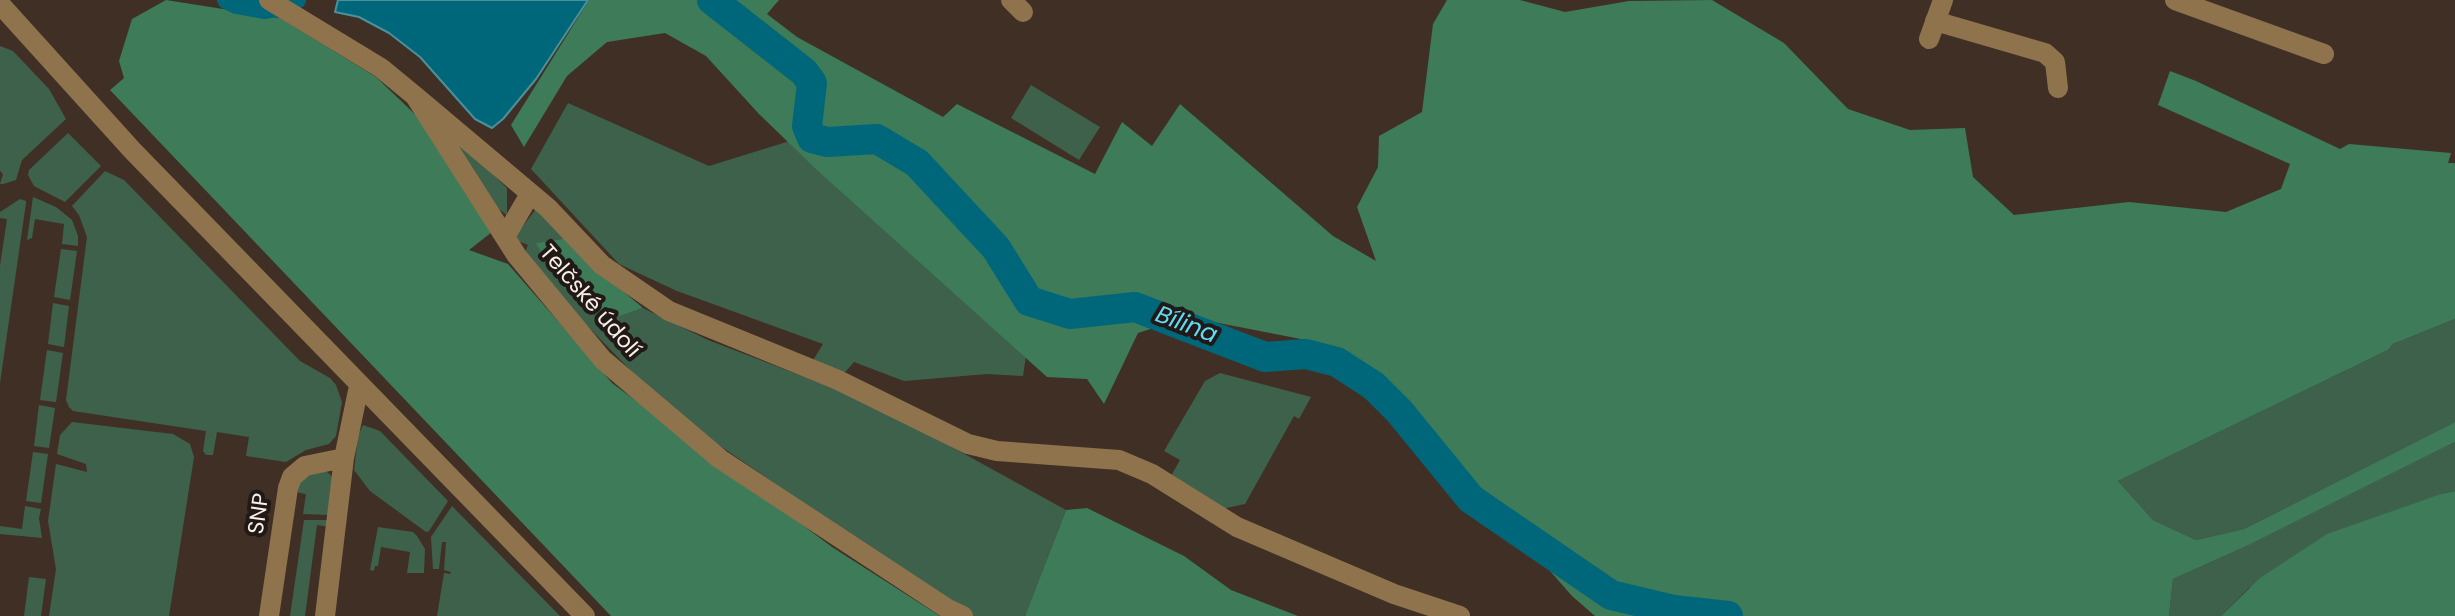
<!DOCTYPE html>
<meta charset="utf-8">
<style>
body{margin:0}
canvas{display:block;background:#3f2f25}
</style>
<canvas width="2455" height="616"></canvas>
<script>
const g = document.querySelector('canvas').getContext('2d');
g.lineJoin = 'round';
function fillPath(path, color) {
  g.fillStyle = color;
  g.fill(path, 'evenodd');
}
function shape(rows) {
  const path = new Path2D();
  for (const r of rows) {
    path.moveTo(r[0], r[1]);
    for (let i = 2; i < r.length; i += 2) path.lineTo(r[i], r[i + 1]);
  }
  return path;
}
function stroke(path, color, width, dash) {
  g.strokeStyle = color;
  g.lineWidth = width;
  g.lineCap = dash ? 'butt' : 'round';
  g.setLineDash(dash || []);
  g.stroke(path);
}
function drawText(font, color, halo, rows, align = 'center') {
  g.font = font + ' Poppins,sans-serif';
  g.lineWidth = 8;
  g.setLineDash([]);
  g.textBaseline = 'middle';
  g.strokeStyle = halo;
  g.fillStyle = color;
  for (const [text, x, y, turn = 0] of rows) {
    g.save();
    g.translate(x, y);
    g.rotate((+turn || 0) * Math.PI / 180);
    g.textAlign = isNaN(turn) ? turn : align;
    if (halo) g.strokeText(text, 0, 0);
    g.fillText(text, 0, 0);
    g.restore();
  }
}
const green = shape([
 [0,46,13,51,49,89,66,119,22,160,16,180,3,184,0,184,3,174,0,171],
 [1031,85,1100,127,1079,160,1011,118],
 [568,103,709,166,793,140,1032,315,1023,376,987,374,904,381,854,362,839,379,809,367,823,344,677,291,619,264,531,169],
 [68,133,101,166,65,202,34,186,28,175,29,170],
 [446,135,469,152,507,188,507,215,494,206],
 [105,171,124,180,300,361,330,378,336,385,342,402,336,436,329,444,306,450,286,462,246,456,249,437,217,432,213,455,206,455,203,451,206,431,73,411,69,407,66,400,87,237,79,215,72,206],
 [33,197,56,207,72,220,78,236,78,246,62,244,64,224,35,219,32,238,27,240],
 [20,199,26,201,26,203,0,383,0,266,7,219,0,218,0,212],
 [536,209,568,238,537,243,553,273,602,322,643,308,708,340,872,403,1066,510,1025,616,974,616,956,607,713,441,644,384,563,301,523,256,528,245,513,239],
 [61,249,77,251,70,300,54,297],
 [53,303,69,306,64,347,48,344],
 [2455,319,2455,422,2244,529,2196,540,2153,520,2118,481,2388,350,2393,344],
 [47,350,63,353,56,402,40,400],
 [1220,373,1311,397,1299,419,1294,416,1245,504,1222,509,1170,478,1180,460,1164,451,1205,381],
 [39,405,55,408,49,448,34,446],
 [72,422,173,434,190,444,194,457,169,616,49,616,56,569,48,521,56,464,87,472,86,464,57,454,60,435],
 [363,425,380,431,448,501,429,531,426,532,370,491,354,470,358,436],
 [2455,442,2455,491,2441,494,2249,588,2221,616,2169,616,2173,579,2249,545],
 [33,452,48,454,41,503,26,501],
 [326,471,335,479,331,515,303,514,306,494,295,492,296,485,308,473],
 [25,506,41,509,39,518,42,538,0,534,0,526,22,529],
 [452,506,560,616,437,616,444,573,450,574,451,572,444,570,446,542,442,542,439,569,433,569,431,537],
 [304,520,331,520,330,527,317,525,305,616,290,616],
 [378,527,413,532,417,536,425,549,424,573,407,573,410,552,381,547,378,566,375,566,374,571,370,570],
 [29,577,46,579,41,616,24,616]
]);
const forest = shape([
 [166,0,280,18,376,77,423,122,492,232,469,250,508,264,612,383,832,547,940,616,611,616,110,90,124,78,119,61,132,19],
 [589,0,779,0,767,14,797,37,943,117,957,104,1095,174,1122,122,1152,146,1180,104,1333,236,1376,261,1357,207,1378,167,1379,136,1422,112,1433,24,1447,0,1520,0,1565,12,1629,1,1712,0,1784,43,1848,109,1910,130,1965,128,1973,177,2014,215,2129,202,2226,212,2281,189,2290,164,2158,105,2170,71,2196,81,2340,149,2349,144,2451,153,2448,163,2455,163,2455,319,2393,344,2388,350,2118,481,2153,520,2196,540,2244,529,2455,422,2455,442,2249,545,2173,579,2169,616,1595,616,1572,596,1371,367,1311,341,1188,317,1138,333,1104,404,1087,379,1047,377,817,170,759,114,706,56,665,33,607,42,567,76,524,147,511,125],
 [568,238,605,276,643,308,603,322,553,273,536,243],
 [2455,491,2455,616,2221,616,2260,578,2327,534,2441,494],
 [1087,508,1184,556,1231,590,1298,616,1025,616,1066,510]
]);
const water = shape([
 [338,0,588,0,536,79,503,119,492,128,475,119,420,57,389,33,359,17,335,12,338,0]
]);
const canal = shape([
 [226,0,236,5,264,10,282,7,297,0]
]);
const river = shape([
 [712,0,804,72,812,83,807,126,812,138,827,142,877,139,917,163,996,248,1029,301,1070,314,1135,307,1265,357,1306,354,1337,362,1374,386,1399,411,1471,499,1611,595,1674,610,1728,616]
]);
const minor = shape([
 [269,0,381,68,415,96,517,256,603,360,720,459,948,609,963,616],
 [1011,0,1023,12],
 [2175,0,2324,54],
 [0,4,132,150,585,616],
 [1935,21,2045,53,2055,62,2058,88],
 [1929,39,1943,0],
 [415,96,548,208,602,265,669,311,838,380,968,444,997,451,1119,460,1152,474,1237,527,1394,594,1460,616],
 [505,237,530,194],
 [269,616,288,488,292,477,305,466,344,458],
 [325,616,344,458,359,386]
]);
const streetNames = [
 ["Telčské údolí",589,302,49],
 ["SNP",260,514,-82]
];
const waterNames = [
 ["Bílina",1186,326,21]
];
fillPath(green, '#3e614c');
fillPath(forest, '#3d7b59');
fillPath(water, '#00677a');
stroke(water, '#4b909b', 2);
stroke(canal, '#00677a', 18);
stroke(river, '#00677a', 30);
stroke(minor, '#8f734c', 20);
drawText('22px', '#f9eee8', '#211915', streetNames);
drawText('italic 24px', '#61daf7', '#211915', waterNames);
</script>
